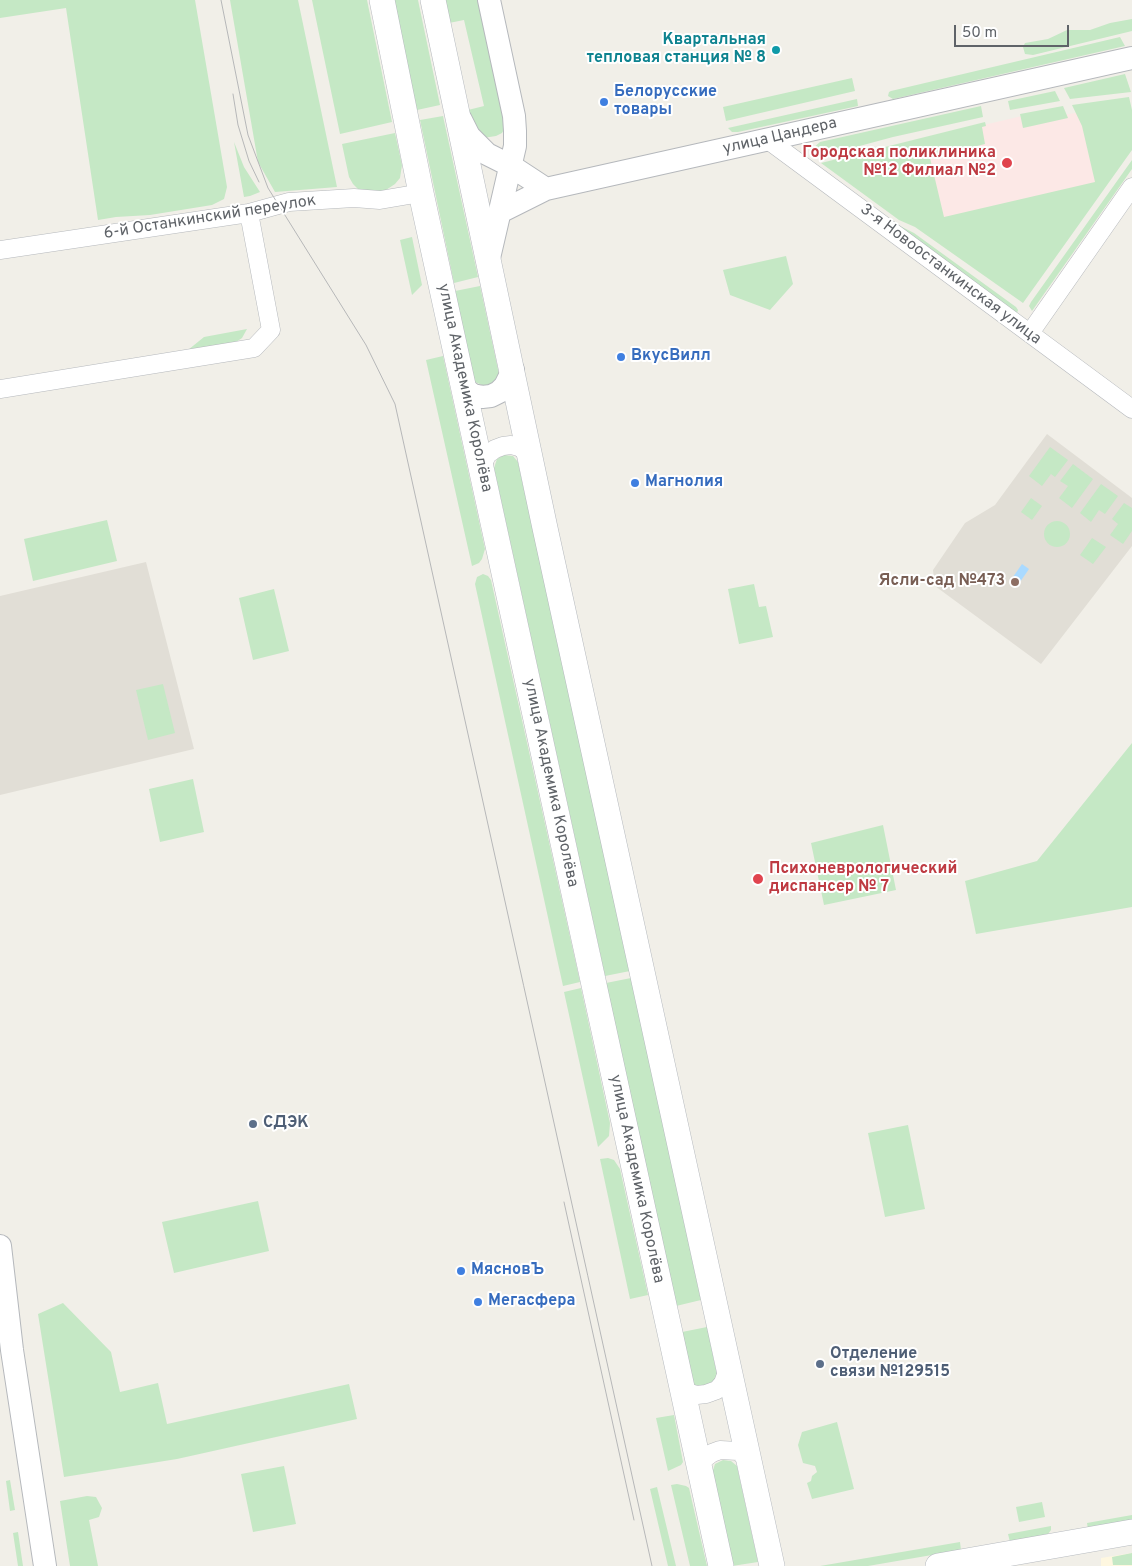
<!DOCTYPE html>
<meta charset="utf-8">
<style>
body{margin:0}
#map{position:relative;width:1132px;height:1566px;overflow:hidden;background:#f1efe8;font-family:Overpass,sans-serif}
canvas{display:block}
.scale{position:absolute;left:954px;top:25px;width:115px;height:22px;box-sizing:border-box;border:2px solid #5f6368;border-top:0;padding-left:6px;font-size:15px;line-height:18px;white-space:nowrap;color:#5f6368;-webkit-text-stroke:4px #fff;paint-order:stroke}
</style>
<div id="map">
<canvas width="1132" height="1566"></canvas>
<div class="scale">50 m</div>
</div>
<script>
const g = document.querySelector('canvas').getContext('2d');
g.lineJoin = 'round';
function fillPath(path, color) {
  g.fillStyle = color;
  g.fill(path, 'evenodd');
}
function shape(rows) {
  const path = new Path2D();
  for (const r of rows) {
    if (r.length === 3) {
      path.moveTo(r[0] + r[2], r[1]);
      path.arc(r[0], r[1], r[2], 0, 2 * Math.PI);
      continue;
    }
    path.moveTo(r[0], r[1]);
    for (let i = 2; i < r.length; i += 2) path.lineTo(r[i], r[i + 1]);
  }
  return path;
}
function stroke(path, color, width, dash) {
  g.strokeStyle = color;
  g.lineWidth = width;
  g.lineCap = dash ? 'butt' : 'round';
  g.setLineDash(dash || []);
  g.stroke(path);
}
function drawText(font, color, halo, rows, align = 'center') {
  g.font = font + ' Overpass,sans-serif';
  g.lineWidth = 4;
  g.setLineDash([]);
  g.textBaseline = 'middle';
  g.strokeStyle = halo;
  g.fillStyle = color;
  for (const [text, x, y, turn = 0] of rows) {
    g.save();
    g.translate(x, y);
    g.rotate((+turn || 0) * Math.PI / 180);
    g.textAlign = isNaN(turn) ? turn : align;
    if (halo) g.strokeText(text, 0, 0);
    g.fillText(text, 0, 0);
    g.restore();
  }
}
const commercial = shape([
 [1132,1553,1132,1566,1101,1566,1101,1558]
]);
const education = shape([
 [1047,434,1132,498,1132,546,1041,664,935,586,933,570,965,523,995,505],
 [146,562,194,749,0,795,0,596]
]);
const medical = shape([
 [1052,109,1058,116,1086,111,1103,183,930,223,911,142]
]);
const green = shape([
 [0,0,195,0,227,187,224,199,212,205,150,215,116,217,98,220,66,8,0,18],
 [230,0,298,0,337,187,275,192,258,162],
 [312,0,367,0,392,122,340,134],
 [394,0,418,0,440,105,417,110],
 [444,0,479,0,504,116,505,128,502,133,496,136,483,138,479,136,468,110,484,106,464,20,449,23],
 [1132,19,1132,31,1033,55,1025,54,1023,47,1025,43,1048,39,1067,30,1090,30,1110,23],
 [1120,37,1125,46,893,99,888,96,889,92,891,91],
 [1125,74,1131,92,1070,99,1064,88],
 [852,78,855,91,726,121,723,107],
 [1055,91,1060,101,1010,110,1008,101],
 [1129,97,1132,110,1132,150,1023,303,915,227,899,220,821,163,985,122,986,126,982,127,985,144,930,158,944,217,1095,182,1082,126,1072,105],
 [857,99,858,106,738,132,732,132,728,128],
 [981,106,983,117,893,137,815,158,813,155,812,149,820,142],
 [1063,106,1068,118,1023,128,1020,114],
 [443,116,478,277,454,283,420,120],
 [395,133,402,165,400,178,395,184,383,192,366,193,358,189,353,184,349,177,342,144],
 [234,142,244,167,260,192,250,196,244,197],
 [1132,160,1132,169,1032,311,1029,306,1031,302],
 [898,225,914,233,1016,307,1018,310,1017,313,1016,314,897,226],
 [412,237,422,285,412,295,400,240],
 [786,256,793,284,770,310,730,295,723,270],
 [480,286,499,374,493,385,484,386,475,382,473,378,455,291],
 [247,329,242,338,236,342,188,350,204,337],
 [443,356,485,549,482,559,479,563,472,566,426,360],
 [1050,447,1068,460,1055,477,1051,474,1042,486,1029,476],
 [504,455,513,456,518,462,630,971,605,976,494,468,497,459],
 [1073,464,1093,479,1072,508,1059,498,1068,486,1060,481],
 [1101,484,1118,496,1105,514,1099,510,1091,522,1080,513],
 [1031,498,1042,506,1032,520,1021,512],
 [1124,503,1132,508,1132,531,1123,544,1110,535,1118,524,1112,519],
 [107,520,117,561,33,581,24,539],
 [1057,534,13],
 [1092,538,1106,547,1093,564,1080,555],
 [483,574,488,576,491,580,580,982,563,986,475,584,477,577],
 [754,584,759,607,766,606,773,637,739,644,728,589],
 [274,589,289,651,253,660,239,598],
 [163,684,175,733,148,740,136,690],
 [1132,743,1132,907,976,934,965,881,1037,861],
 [193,779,204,832,160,842,149,789],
 [883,825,896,890,824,905,811,843],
 [631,978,701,1300,676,1306,606,983],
 [581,988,610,1123,609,1136,598,1147,564,992],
 [908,1125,925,1209,885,1217,868,1133],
 [608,1158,614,1160,620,1169,648,1295,630,1299,600,1159],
 [258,1201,269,1251,174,1273,162,1222],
 [63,1303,111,1352,120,1392,158,1383,167,1424,349,1384,357,1419,177,1459,64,1477,38,1314],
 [707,1327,718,1379,715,1386,694,1387,682,1332],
 [674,1415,683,1462,681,1465,668,1471,656,1418],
 [837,1422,854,1489,812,1499,807,1483,811,1481,812,1476,817,1472,815,1466,803,1463,798,1445,802,1432],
 [723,1460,731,1461,737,1466,758,1562,732,1566,712,1473,715,1464],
 [284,1466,296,1524,253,1532,241,1474],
 [10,1480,15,1510,10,1511,6,1481],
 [677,1484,686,1486,689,1488,707,1566,690,1566,671,1485],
 [657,1487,676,1566,668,1566,650,1489],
 [87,1496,96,1497,102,1508,99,1517,89,1520,98,1566,70,1566,60,1501],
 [1042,1502,1045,1517,1019,1522,1016,1507],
 [1132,1515,1132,1521,1088,1529,1087,1523],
 [1051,1526,1051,1530,1048,1534,1010,1542,1008,1534],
 [18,1532,23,1566,18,1566,13,1533],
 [960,1542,961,1550,868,1566,820,1566],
 [1132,1553,1132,1565,1113,1565,1112,1557]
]);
const water = shape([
 [1022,564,1029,569,1020,582,1013,577]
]);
const minor = shape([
 [768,140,1132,409],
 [0,250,249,213,289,202,354,198,380,200,421,193],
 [1030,333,1132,187],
 [0,389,254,348,271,330,249,213],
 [482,473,483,464,487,455,495,449,503,446,511,445,519,447,526,452,531,460],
 [681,1381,687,1392,697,1395,706,1394,717,1390,723,1383,729,1367],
 [701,1475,700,1465,704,1459,712,1453,720,1450,738,1451,745,1457,749,1465]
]);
const tertiary = shape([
 [489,0,514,116,515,131,515,146,489,258],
 [461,120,469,136,487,154,511,166,546,189],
 [500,212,546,189,1132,58],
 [462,382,466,390,473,395,482,397,491,396,499,392,505,386,513,370],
 [0,1246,12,1350,45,1566]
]);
const secondary = shape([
 [382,0,421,193,721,1566],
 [433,0,545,528,772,1566],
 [938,1566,1132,1532]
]);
const tram = shape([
 [221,0,248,135,268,188,366,345,395,404,652,1566],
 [233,94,238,125,249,161,259,182],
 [564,1202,634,1520]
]);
const markers = [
 [776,50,5,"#0f9aa8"],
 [604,102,5,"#3f7fe0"],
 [1007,163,6,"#e0444e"],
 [621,357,5,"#3f7fe0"],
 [635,483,5,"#3f7fe0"],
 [1015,582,5,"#8d6e63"],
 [758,879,6,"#e0444e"],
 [253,1124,5,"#5c6f8a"],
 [461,1271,5,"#3f7fe0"],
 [478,1302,5,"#3f7fe0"],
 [820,1364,5,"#5c6f8a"]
];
const cultureNames = [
 ["Квартальная",766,41],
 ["тепловая станция № 8",766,59]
];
const shopNames = [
 ["Белорусские",614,93],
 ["товары",614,111],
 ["ВкусВилл",631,357],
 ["Магнолия",645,483],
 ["МясновЪ",471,1271],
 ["Мегасфера",488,1302]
];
const streetNames = [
 ["улица Цандера",780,137,-13],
 ["6-й Останкинский переулок",210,218,-9],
 ["3-я Новоостанкинская улица",950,275,37],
 ["улица Академика Королёва",464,388,78],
 ["улица Академика Королёва",550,783,78],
 ["улица Академика Королёва",636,1179,78]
];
const healthNames = [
 ["Городская поликлиника",996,154],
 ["№12 Филиал №2",996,172],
 ["Психоневрологический",769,870,"left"],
 ["диспансер № 7",769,888,"left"]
];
const educationNames = [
 ["Ясли-сад №473",1005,582]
];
const serviceNames = [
 ["СДЭК",263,1124],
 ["Отделение",830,1355],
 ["связи №129515",830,1373]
];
fillPath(commercial, '#fef7e0');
fillPath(education, '#e1ded6');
fillPath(medical, '#fce8e6');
fillPath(green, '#c5e8c5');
fillPath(water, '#aadaff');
stroke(minor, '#b5b8bc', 19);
stroke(tertiary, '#b5b8bc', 24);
stroke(secondary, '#b6babf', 26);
stroke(minor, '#fff', 18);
stroke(tertiary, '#fff', 22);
stroke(secondary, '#fff', 25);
stroke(tram, '#b6b7b8', 1);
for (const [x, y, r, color] of markers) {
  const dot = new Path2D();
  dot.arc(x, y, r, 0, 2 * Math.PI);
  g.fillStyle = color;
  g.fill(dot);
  stroke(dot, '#fff', 2);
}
drawText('bold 16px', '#0d838f', '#fff', cultureNames, 'right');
drawText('bold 16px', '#366cbe', '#fff', shopNames, 'left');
drawText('16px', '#5f6368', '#fff', streetNames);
drawText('bold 16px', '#be3a42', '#fff', healthNames, 'right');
drawText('bold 16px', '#785e54', '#fff', educationNames, 'right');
drawText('bold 16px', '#4e5e75', '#fff', serviceNames, 'left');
</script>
